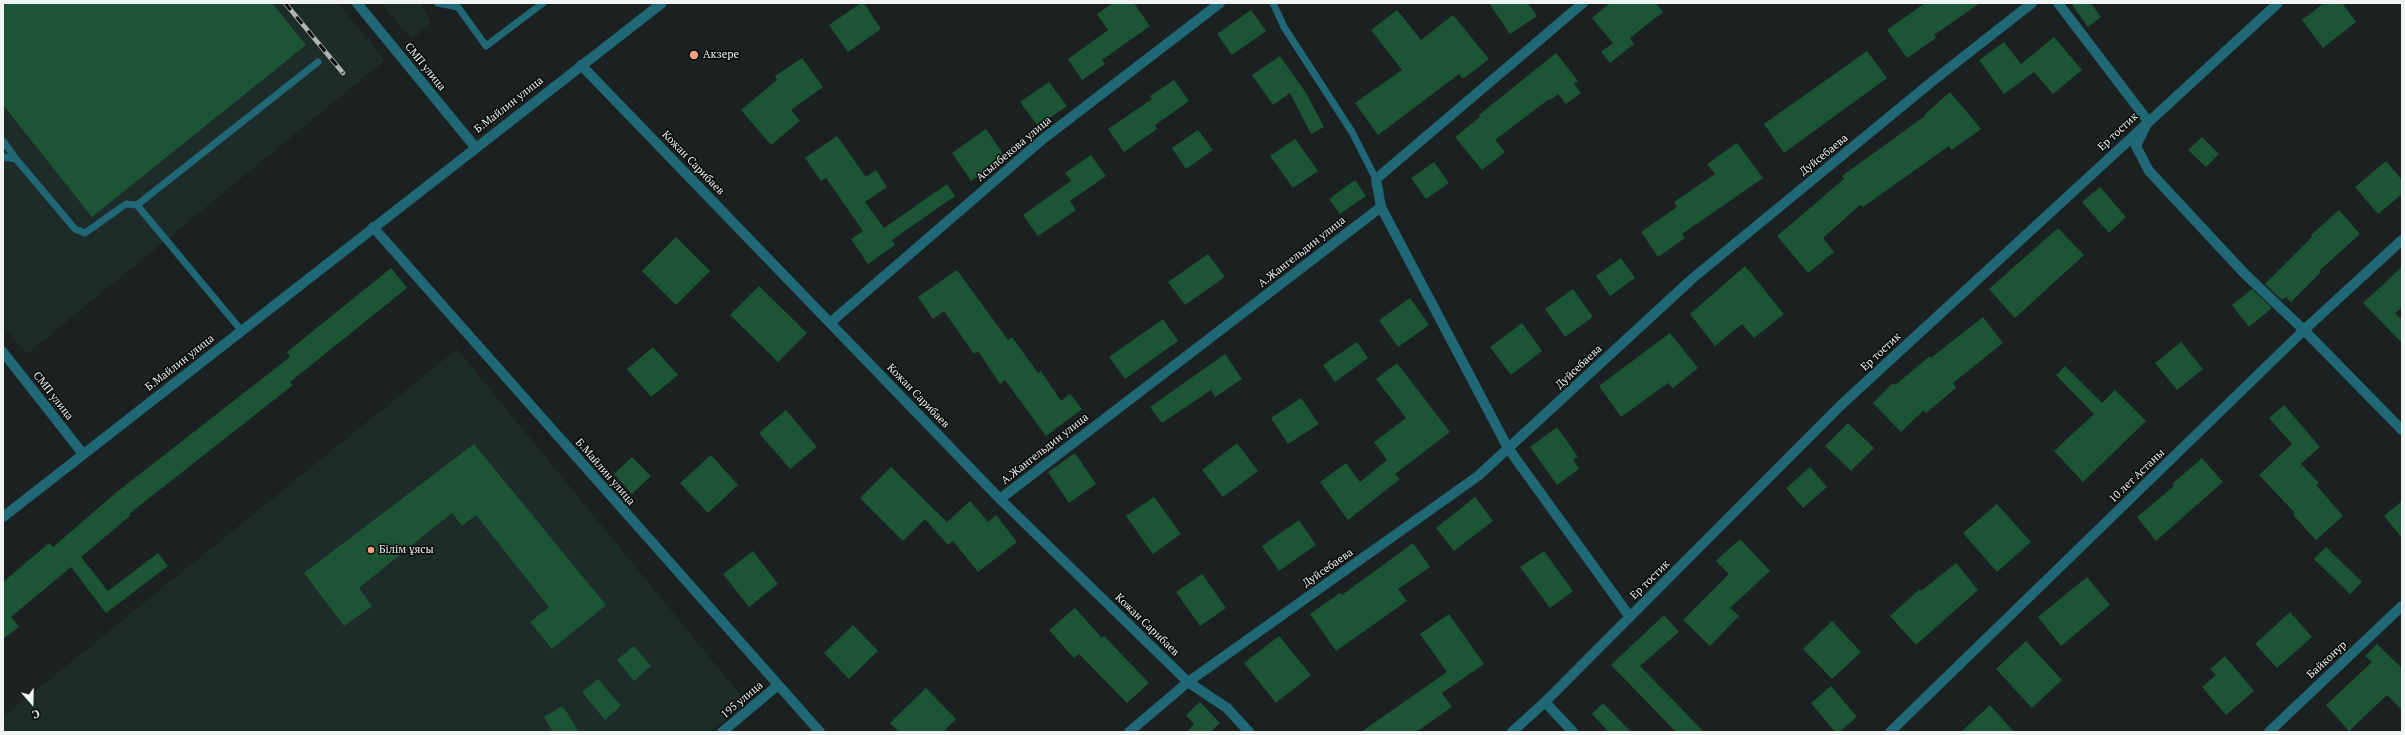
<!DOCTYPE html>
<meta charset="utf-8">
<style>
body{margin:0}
#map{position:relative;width:2405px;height:735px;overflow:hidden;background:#1b2120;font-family:"PT Serif",serif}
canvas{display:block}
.frame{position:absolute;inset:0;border:4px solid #eff3f2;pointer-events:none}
.north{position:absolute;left:12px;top:683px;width:40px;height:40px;-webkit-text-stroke:3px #080a09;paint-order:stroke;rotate:160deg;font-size:11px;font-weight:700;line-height:16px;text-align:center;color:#eff3f2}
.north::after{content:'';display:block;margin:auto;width:14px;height:18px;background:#eff3f2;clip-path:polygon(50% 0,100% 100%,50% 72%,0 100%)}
</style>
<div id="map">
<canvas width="2405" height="735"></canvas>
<div class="frame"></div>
<div class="north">С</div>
</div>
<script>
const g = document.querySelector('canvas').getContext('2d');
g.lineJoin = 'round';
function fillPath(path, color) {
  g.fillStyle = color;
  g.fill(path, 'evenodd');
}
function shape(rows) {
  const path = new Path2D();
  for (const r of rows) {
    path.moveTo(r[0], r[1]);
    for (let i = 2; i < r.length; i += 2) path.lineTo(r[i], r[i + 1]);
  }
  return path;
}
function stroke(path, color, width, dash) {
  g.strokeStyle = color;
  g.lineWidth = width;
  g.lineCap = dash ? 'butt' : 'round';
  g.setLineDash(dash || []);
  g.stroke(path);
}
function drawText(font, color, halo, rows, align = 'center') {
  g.font = font + ' "PT Serif",serif';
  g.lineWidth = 3;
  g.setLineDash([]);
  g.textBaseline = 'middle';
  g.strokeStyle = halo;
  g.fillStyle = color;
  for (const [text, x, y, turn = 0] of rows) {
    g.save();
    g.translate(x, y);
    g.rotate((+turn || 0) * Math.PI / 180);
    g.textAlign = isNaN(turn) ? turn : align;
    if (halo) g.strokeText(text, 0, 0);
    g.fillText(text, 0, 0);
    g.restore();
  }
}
const built = shape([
 [3,3,338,3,385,60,27,354,3,326],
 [381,3,421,3,431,24,411,39],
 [457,349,747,703,710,732,3,732,3,717]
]);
const building = shape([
 [7,3,272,3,306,45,92,217,3,105,3,6],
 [861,3,864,3,881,29,848,52,829,25],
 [1113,3,1134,3,1150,26,1102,60,1105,64,1082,80,1068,59,1108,30,1097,14],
 [1489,3,1528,3,1537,16,1510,34],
 [1610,3,1656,3,1663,12,1630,38,1634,44,1610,63,1601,52,1613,43,1592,18],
 [1925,3,1980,3,1934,35,1936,38,1907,58,1887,30],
 [2071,3,2091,3,2101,17,2088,27],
 [2324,3,2342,3,2356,22,2323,48,2302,20],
 [1251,10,1266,31,1232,55,1217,34],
 [1397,10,1421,40,1453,15,1489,59,1463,79,1459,74,1378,135,1355,103,1402,70,1371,30],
 [2054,37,2082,70,2053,94,2034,72,2004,94,1979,60,2004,42,2021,64],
 [1867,51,1887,78,1784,153,1764,124],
 [1556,53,1578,81,1574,84,1581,93,1566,104,1558,94,1550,100,1549,99,1495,140,1505,152,1482,170,1455,137,1480,117,1479,115],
 [1280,56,1306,93,1324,127,1311,134,1290,93,1273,105,1252,75],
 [802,58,823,87,791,110,800,121,771,145,741,110,777,80,775,76],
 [1174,80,1189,101,1155,125,1157,129,1124,152,1108,129,1152,99,1150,96],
 [1049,82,1067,106,1038,126,1020,102],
 [1950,92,1981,129,1952,150,1949,146,1863,207,1860,205,1823,238,1834,252,1808,273,1777,236,1844,179,1842,176,1925,116,1924,115],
 [986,129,1006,158,971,181,952,153],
 [1198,130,1213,150,1186,169,1172,148],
 [837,136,866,177,876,170,887,187,865,202,884,228,947,184,955,196,892,240,895,245,868,264,851,239,863,231,826,178,821,181,805,158],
 [2202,137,2219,154,2206,167,2188,150],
 [1295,139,1318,171,1293,188,1270,156],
 [1737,143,1763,178,1682,234,1685,238,1658,257,1641,232,1677,207,1674,202,1715,174,1707,164],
 [1091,155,1106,176,1070,201,1076,210,1038,236,1023,215,1071,181,1065,173],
 [2386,161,2402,180,2402,194,2378,214,2355,187],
 [1434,162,1449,183,1426,199,1411,178],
 [1355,180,1366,196,1340,214,1329,199],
 [2100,187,2126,217,2109,233,2082,202],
 [2339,210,2360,234,2319,271,2321,272,2291,302,2286,297,2282,300,2265,284,2312,237,2311,235],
 [2058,228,2084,255,2015,318,1989,289],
 [676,237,710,271,676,305,642,271],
 [1208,254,1225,277,1185,305,1168,282],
 [1621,258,1635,278,1610,296,1596,276],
 [1745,266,1784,314,1754,338,1742,324,1715,346,1690,314],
 [2402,267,2402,308,2395,313,2402,320,2402,343,2363,303],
 [391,268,407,288,290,382,293,385,129,514,131,515,81,557,108,591,158,553,168,566,106,613,71,567,11,617,19,627,3,639,3,582,49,543,53,547,118,491,290,357,287,352],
 [957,270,1008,340,1012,337,1038,373,1041,371,1061,401,1070,394,1082,409,1046,436,1005,380,1000,384,978,351,974,354,944,311,933,319,918,297],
 [759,286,807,333,778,362,730,315],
 [1573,289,1593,317,1565,337,1545,309],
 [2252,289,2272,308,2249,327,2232,305],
 [1410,298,1429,325,1398,347,1379,320],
 [1983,317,2003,343,1953,383,1956,388,1926,413,1924,410,1901,432,1873,403,1893,383,1895,385,1930,356,1931,358],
 [1163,319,1178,341,1125,379,1109,357],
 [1522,323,1542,351,1511,375,1490,347],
 [1670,333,1698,368,1673,388,1668,383,1621,417,1599,386],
 [1357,342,1368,358,1335,382,1323,365],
 [2181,342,2203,369,2177,390,2155,363],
 [653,347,678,375,651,397,627,369],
 [1225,354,1242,379,1215,397,1211,390,1162,423,1150,407],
 [1397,363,1450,432,1395,474,1400,479,1348,520,1320,482,1346,463,1360,482,1387,460,1374,442,1406,418,1376,379],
 [2065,366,2102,403,2115,390,2146,421,2083,482,2054,451,2094,414,2056,375],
 [1301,398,1319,424,1288,444,1271,418],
 [2284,405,2320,447,2301,464,2319,483,2316,485,2343,516,2316,540,2293,515,2295,513,2259,475,2292,444,2269,418],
 [786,410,817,447,790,469,759,433],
 [1848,423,1874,448,1851,471,1825,446],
 [1557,427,1578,457,1573,460,1579,469,1557,485,1530,447],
 [1237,443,1258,471,1223,497,1202,470],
 [474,444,606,605,552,649,530,622,549,607,476,515,462,526,452,513,359,588,372,606,344,626,304,573],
 [1075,453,1096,484,1069,503,1048,472],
 [711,455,738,485,708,513,680,483],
 [632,457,651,476,632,494,614,474],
 [2202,458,2223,482,2156,541,2137,517,2174,486,2172,484],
 [891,467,947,522,970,501,988,522,996,515,1017,542,978,572,953,541,948,545,925,519,903,541,860,498],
 [1810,467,1827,487,1803,508,1786,488],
 [1154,497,1181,534,1153,554,1126,516],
 [1475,497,1493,521,1454,551,1436,528],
 [2402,501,2402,538,2384,516],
 [1997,504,2031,542,1997,572,1963,533],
 [1299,520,1316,545,1279,571,1262,546],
 [1740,539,1770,571,1730,608,1739,616,1710,646,1683,620,1729,574,1716,561],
 [1413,543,1430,567,1398,589,1407,601,1336,651,1310,614,1340,593,1342,595],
 [2326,547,2362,582,2350,594,2314,559],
 [753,551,778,584,749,607,723,574],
 [1544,551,1573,591,1550,608,1520,567],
 [1956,563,1978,590,1916,645,1890,616,1920,589,1921,591],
 [1202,574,1226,608,1200,626,1176,592],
 [2087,577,2110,605,2061,646,2038,617],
 [1075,608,1102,638,1104,636,1149,683,1127,703,1079,654,1074,658,1049,630],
 [2290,612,2312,637,2277,668,2255,644],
 [1449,614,1484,664,1442,693,1452,707,1416,732,1361,732,1447,672,1420,634],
 [1664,615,1679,632,1640,666,1704,732,1676,732,1611,665],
 [1832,621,1861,652,1832,679,1803,649],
 [853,625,878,651,849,679,824,653],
 [1279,636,1311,675,1276,703,1244,663],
 [2026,641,2062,680,2032,708,1996,669],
 [2377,644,2402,668,2402,710,2387,695,2349,731,2326,705,2372,662,2365,656],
 [634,646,651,666,634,681,617,660],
 [2225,656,2254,691,2226,715,2202,687,2216,675,2210,669],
 [598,679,621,706,605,720,582,692],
 [1831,686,1857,717,1839,732,1835,732,1811,703],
 [926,688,956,719,943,732,899,732,890,723],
 [1200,702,1220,723,1210,732,1187,732,1194,724,1186,715],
 [1603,703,1631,732,1609,732,1592,714],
 [1990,705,2014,732,1961,732],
 [562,706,568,714,579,732,553,732,544,717]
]);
const service = shape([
 [438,3,458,7,486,46,543,3],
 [1273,3,1284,27,1352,132,1376,179],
 [3,141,16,159],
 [3,157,16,159,75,229,85,233,126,204,137,205,241,330],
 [137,205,318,62]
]);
const minor = shape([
 [357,3,475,147],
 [2058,3,2148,121,2136,146,2149,171,2244,273,2304,330,2402,430],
 [581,65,1000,499,1188,682,1227,708,1249,732],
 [1381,207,1508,448,1630,617],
 [373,227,820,732],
 [831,322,1043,139,1220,3],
 [3,352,83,454],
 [1000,499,1381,207,1376,179,1583,3],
 [1545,702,1573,732],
 [722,732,777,686],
 [1129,732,1188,682,1478,476,1693,278,1934,80,2032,3],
 [1512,732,1545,702,1840,406,2278,3],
 [1890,732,2304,330,2402,240],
 [2269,732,2402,606]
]);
const tertiary = shape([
 [3,517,662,3]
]);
const rail = shape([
 [285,3,343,73]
]);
const markers = [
 [694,55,5,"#f3a082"],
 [371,550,4,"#f3a082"]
];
const poiNames = [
 ["Акзере",703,55],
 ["Білім ұясы",379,550]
];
const streetNames = [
 ["СМП улица",425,67,51],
 ["Б.Майлин улица",509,105,-38],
 ["Ер тостик",2118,132,-43],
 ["Асылбекова улица",1014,149,-40],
 ["Дуйсебаева",1824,155,-39],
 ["Кожан Сарибаев",693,163,46],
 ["А.Жангельдин улица",1302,252,-38],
 ["Ер тостик",1881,352,-43],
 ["Б.Майлин улица",180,363,-38],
 ["Дуйсебаева",1579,367,-43],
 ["СМП улица",53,396,52],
 ["Кожан Сарибаев",918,396,46],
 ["А.Жангельдин улица",1045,449,-38],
 ["Б.Майлин улица",605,472,49],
 ["10 лет Астаны",2137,476,-44],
 ["Дуйсебаева",1328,568,-35],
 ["Ер тостик",1650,580,-45],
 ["Кожан Сарибаев",1147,625,44],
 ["Байконур",2327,660,-43],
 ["195 улица",742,700,-40]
];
fillPath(built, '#1d2b29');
fillPath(building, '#1c5535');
stroke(service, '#206876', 7);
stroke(minor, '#206876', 10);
stroke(tertiary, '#206876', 10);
stroke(rail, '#b0b5b4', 4.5);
stroke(rail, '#080a09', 3, [9]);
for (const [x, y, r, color] of markers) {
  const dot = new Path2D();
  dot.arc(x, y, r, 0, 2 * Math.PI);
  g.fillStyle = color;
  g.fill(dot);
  stroke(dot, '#080a09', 1.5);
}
drawText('11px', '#eff3f2', '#080a09', poiNames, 'left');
drawText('11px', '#eff3f2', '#080a09', streetNames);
</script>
